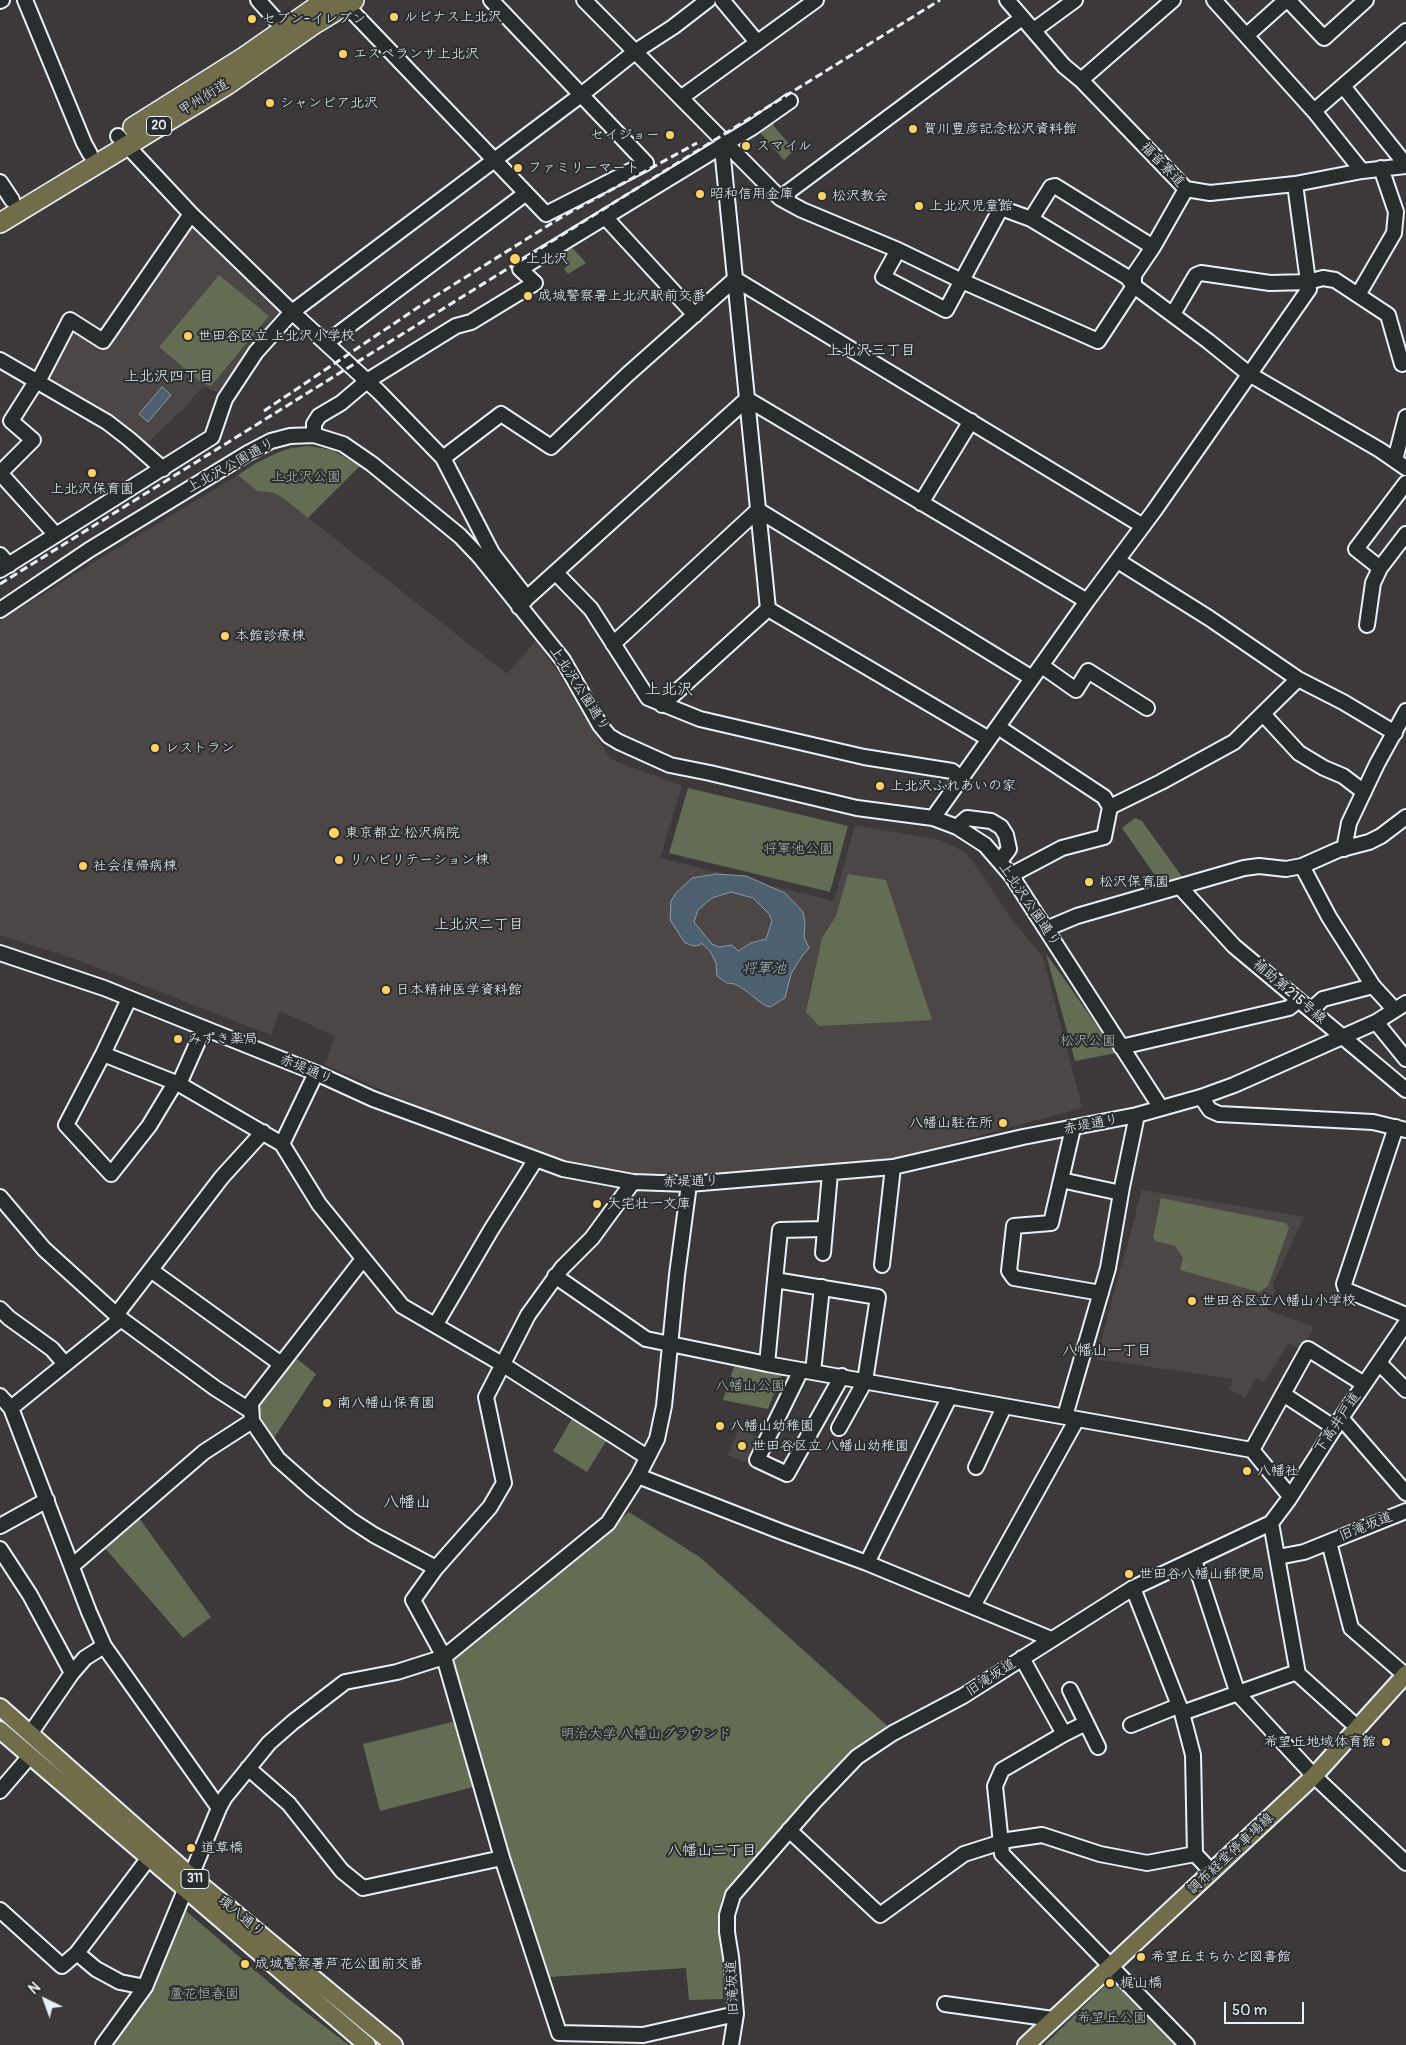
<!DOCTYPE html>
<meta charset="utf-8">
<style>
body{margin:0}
#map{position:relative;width:1406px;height:2045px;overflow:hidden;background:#3d393a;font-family:Pangolin,sans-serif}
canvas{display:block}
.north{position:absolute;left:20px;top:1975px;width:50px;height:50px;-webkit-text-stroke:4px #2a2d2e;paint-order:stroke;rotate:318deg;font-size:14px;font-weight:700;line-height:20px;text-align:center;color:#e8f1f8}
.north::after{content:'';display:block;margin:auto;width:18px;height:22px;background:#e8f1f8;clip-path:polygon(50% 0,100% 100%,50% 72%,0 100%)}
.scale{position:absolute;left:1224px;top:2002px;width:80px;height:22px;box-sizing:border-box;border:2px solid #e8f1f8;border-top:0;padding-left:6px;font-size:15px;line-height:18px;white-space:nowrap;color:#e8f1f8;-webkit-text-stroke:4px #2a2d2e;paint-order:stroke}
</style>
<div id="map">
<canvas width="1406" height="2045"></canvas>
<div class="north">N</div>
<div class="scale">50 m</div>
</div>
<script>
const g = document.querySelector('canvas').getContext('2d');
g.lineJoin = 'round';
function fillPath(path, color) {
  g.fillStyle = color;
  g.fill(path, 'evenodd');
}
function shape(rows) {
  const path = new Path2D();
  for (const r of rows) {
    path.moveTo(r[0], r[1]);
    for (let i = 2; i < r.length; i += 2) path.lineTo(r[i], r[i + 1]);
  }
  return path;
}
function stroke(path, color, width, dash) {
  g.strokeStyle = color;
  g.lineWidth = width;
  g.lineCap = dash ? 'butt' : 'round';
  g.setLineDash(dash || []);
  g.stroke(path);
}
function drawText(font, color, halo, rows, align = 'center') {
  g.font = font + ' Pangolin,"Klee One",sans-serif';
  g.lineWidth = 4;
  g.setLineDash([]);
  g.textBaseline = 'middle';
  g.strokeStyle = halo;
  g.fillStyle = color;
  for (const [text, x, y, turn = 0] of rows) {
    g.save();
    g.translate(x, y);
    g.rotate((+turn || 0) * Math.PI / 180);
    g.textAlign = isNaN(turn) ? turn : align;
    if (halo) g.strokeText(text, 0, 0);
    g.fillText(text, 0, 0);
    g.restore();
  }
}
const built = shape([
 [193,221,281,308,283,316,223,395,203,386,185,407,144,446,103,414,43,376,71,324,103,344],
 [238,475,257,491,274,493,283,498,507,674,536,641,558,672,610,759,682,786,660,858,834,901,855,825,940,840,965,852,984,877,1011,919,1043,957,1082,1108,892,1159,681,1177,594,1172,555,1166,325,1065,335,1036,280,1011,271,1035,78,960,0,935,0,621,104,556],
 [1142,1190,1304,1217,1273,1284,1275,1291,1267,1310,1314,1327,1302,1350,1288,1343,1265,1382,1256,1378,1245,1398,1229,1389,1233,1379,1096,1359],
 [739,1429,756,1436,746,1462,728,1455]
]);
const green = shape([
 [769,120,794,150,784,160,757,129],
 [568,243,586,263,568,274,564,269,569,264,557,250],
 [219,275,269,316,211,386,202,383,159,347],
 [309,446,332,450,360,466,308,518,283,498,274,493,257,491,238,475,256,463,279,452,291,448],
 [688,788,848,826,830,892,669,853],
 [1135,818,1142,821,1183,878,1161,884,1122,828],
 [848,874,886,880,932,1020,819,1026,806,1012,822,938,836,916],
 [1046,954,1060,973,1116,1053,1075,1061],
 [1161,1198,1286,1223,1289,1228,1268,1286,1259,1292,1180,1270,1183,1258,1175,1246,1156,1241,1153,1238],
 [292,1355,316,1374,272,1441,255,1404],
 [735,1364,783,1371,768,1409,723,1400],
 [573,1417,608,1438,587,1472,553,1451],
 [629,1512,701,1558,891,1729,853,1753,721,1900,723,1999,689,2000,686,1968,550,1977,496,1815,449,1659],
 [139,1518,211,1617,183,1638,104,1547],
 [460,1720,477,1786,380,1811,363,1744],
 [186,1911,286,1997,349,2045,109,2045,160,1964],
 [1113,1978,1175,2045,1044,2045]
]);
const water = shape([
 [162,387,171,395,148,422,139,414,162,387],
 [716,874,746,876,785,893,803,912,805,924,804,937,809,948,802,956,791,974,785,998,770,1007,764,1005,745,990,735,984,727,983,717,976,716,963,710,951,701,943,700,945,694,946,685,943,670,920,671,901,676,893,692,878,716,874],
 [731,892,753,898,769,914,772,921,766,939,751,943,738,951,732,945,719,947,712,944,694,922,698,910,712,898,731,892]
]);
const minor = shape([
 [25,0,84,143,90,154],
 [258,0,284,29],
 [584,0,780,198,802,210,898,250,962,281,1098,341,1134,286,1134,275,1153,247,1186,189],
 [722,0,757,42],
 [1007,0,1064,66,1081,80,1186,189,1210,193,1295,184,1362,171,1406,166],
 [1214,0,1314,111,1362,171],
 [1288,0,1324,38,1366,0],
 [0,1,2,0],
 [346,5,546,214,646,163,491,0],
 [1034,30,1075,0],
 [1247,35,1286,0],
 [1081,80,1173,0],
 [1343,86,1406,165],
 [682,97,816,0],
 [1314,111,1406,31],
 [118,136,191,214,292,312,379,392,443,458,492,553,527,598],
 [725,143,723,158,768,609],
 [0,182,12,200],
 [780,198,1022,18],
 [605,217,695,315],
 [1031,219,1051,187,1055,186,1153,247],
 [898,250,883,277,946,310,1001,208,1031,219,1127,277,1134,286,1208,341,1249,374,1380,450,1406,468],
 [735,279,1143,526],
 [1358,295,1394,233,1396,212,1381,168],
 [1173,314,1196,275,1201,273,1270,283,1308,282,1323,278,1335,280,1388,315,1402,364],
 [326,343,525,194],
 [0,360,107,422,129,439,163,469],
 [314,435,314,424,319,416,341,403,367,381,456,326,471,322,535,283,520,269,753,127,790,101],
 [443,458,501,414,551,447,627,375,735,279],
 [1395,460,1406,417],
 [0,473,33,440,11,421,37,380,41,376,70,320,103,341,191,214],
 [0,473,56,535],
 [921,503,971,421],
 [0,555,9,565],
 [1118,561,1209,618,1298,679,1343,702,1395,733],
 [1380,568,1356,549,1406,483],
 [0,570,212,437,225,399,256,352,292,312,581,95,636,51,673,27,708,0],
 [556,573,591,609,648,698,700,719,864,757,952,771,962,779],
 [519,607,527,598,747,399,1087,601],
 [768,609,989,739],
 [0,610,89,550,248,453,271,441,290,436,314,435,343,444,372,464,460,536,480,557,563,660,600,725,609,736,619,742,670,765,710,773,857,808,933,818,957,827,985,845,1011,875,1161,1108],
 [1367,625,1373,583,1380,568,1406,534],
 [613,644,758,510,1032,678],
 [1042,666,1076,690,1088,671,1147,708],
 [662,705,768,609],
 [1263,714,1299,753,1324,768,1343,776,1364,792],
 [998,727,1104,797,1110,807,1104,837,1062,848,1011,875],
 [1110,807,1161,782,1234,742,1298,679],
 [933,818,1087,601,1154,511,1309,289,1295,184],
 [957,827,967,818,991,821,1001,827,1006,835,1009,849,1000,861],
 [1344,849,1349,823,1377,764,1406,711],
 [1302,866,1329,917,1373,986,1394,1009],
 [1180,887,1234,946,1406,1090],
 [1046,929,1077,916,1244,868,1259,866,1286,869,1302,866,1338,850,1369,842,1381,836,1406,817],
 [0,953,104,988,316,1073,373,1099,563,1169,633,1182,689,1184,893,1167,1023,1137,1137,1115,1201,1097,1234,1085,1376,1022,1406,1003],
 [129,999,103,1054,66,1125,111,1174,149,1126,175,1083],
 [1311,1010,1323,999,1373,986],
 [1376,1022,1406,1059],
 [1121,1047,1289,1008,1299,1000],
 [103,1054,179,1084,282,1144,319,1204,402,1306,502,1364,647,1457],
 [179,1084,204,1028],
 [1201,1097,1210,1110,1219,1114,1373,1122,1406,1130],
 [1396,1127,1344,1284,1346,1290,1406,1315],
 [1073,1128,1051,1223,1014,1226,1009,1271,1014,1278,1101,1293],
 [282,1144,316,1073],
 [1061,1180,1121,1193],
 [633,1182,592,1238,562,1268,528,1315,486,1397,504,1483,490,1507,436,1568,413,1600,444,1657,502,1858,559,2033,643,2035,736,2014],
 [0,1197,44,1249,121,1319,215,1388,251,1411],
 [823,1253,830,1173],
 [363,1259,251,1403,252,1421,278,1459,313,1490,351,1520,374,1535,436,1568],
 [882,1265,893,1167],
 [152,1271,281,1364],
 [555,1276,646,1339,767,1364,1252,1450,1290,1496],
 [775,1280,780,1230,825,1229],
 [0,1309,9,1318,52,1349,65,1364],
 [116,1315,222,1177,263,1132],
 [436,1324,491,1230,536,1159],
 [1379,1363,1406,1390],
 [767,1364,775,1280,878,1297,865,1381,839,1428],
 [801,1370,757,1460,787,1474,842,1376],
 [813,1372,822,1287],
 [1283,1394,1335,1428],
 [0,1396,11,1408,89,1612,104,1646,219,1808],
 [11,1408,121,1319],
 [1065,1416,1108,1268,1122,1187,1137,1115],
 [1341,1418,1406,1493],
 [1252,1450,1308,1349,1364,1384],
 [976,1467,1004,1407],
 [638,1476,782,1532,867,1563,1051,1639],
 [1271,1523,1298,1674,1358,1728],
 [0,1526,47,1500],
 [1329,1542,1351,1628,1405,1675],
 [0,1549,30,1595,72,1673],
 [1278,1557,1304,1552,1406,1511],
 [1194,1560,1238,1694,1314,1776,1406,1863],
 [867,1563,950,1396],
 [72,1566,204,1452,252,1421],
 [1133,1588,1182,1713,1193,1755,1195,1854],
 [973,1606,1077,1419],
 [1022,1658,1064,1734,1002,1770,995,1786,1002,1854,1187,2045],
 [1070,1690,1098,1747],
 [1182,1713,1297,1672],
 [1131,1725,1178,1706],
 [30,1734,72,1673,85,1658,104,1646],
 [1064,1734,1086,1723],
 [248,1768,289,1804,342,1871,363,1888,502,1858],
 [0,1791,30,1756],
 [789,1830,880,1915,964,1854,1008,1840,1042,1835,1100,1854,1147,1863,1195,1854,1212,1872],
 [0,1910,62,1966,77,1953,148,1859],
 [77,1953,96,1969,120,1982,145,1987],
 [945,2004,1053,2019],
 [103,2045,145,1987,219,1808,225,1797,269,1743,293,1722,345,1682,397,1672,444,1657,608,1523,638,1476,657,1439,664,1406,677,1275,689,1184],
 [731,2045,736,2014,731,1957,727,1932,727,1915,733,1895,814,1802,857,1757,893,1733,963,1696,1133,1588,1271,1523,1289,1499,1341,1418,1406,1323]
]);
const major = shape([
 [0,1707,201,1885,394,2045],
 [0,1730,367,2045],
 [1026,2045,1314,1776,1406,1674]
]);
const highway = shape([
 [133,127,244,57,326,0],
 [0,223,227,85,316,23,354,0]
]);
const rail = shape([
 [264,411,429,300,565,215,697,143],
 [0,584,940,0]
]);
const markers = [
 [394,17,5,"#ffd166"],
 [252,19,5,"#ffd166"],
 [343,54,5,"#ffd166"],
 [270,103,5,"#ffd166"],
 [913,129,5,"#ffd166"],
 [670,135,5,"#ffd166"],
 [746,146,5,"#ffd166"],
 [518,168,5,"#ffd166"],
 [700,194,5,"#ffd166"],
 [822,196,5,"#ffd166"],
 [919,206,5,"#ffd166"],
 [515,259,6,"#ffd166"],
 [528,296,5,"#ffd166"],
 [188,336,5,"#ffd166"],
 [92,473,5,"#ffd166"],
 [225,636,5,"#ffd166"],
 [155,748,5,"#ffd166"],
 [880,786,5,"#ffd166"],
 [334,833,6,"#ffd166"],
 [339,860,5,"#ffd166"],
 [83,866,5,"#ffd166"],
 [1089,882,5,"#ffd166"],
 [386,990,5,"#ffd166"],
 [178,1039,5,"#ffd166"],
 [1003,1123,5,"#ffd166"],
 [597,1204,5,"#ffd166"],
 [1192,1301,5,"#ffd166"],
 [327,1403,5,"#ffd166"],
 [720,1426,5,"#ffd166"],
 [742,1446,5,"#ffd166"],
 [1247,1471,5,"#ffd166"],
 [1129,1574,5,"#ffd166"],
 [1386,1742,5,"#ffd166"],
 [191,1848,5,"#ffd166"],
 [1141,1957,5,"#ffd166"],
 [245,1964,5,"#ffd166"],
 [1110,1983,5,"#ffd166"]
];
const shields = [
 [159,126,25],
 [195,1879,28]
];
const shieldNames = [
 ["20",159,126],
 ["311",195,1879]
];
const poiNames = [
 ["ルピナス上北沢",404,17],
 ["セブン-イレブン",262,19],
 ["エスペランサ上北沢",353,54],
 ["シャンピア北沢",280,103],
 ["賀川豊彦記念松沢資料館",923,129],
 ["セイジョー",660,135,"right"],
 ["スマイル",756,146],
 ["ファミリーマート",528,168],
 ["昭和信用金庫",710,194],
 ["松沢教会",832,196],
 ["上北沢児童館",929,206],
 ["上北沢",526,259],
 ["成城警察署上北沢駅前交番",538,296],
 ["世田谷区立 上北沢小学校",198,336],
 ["上北沢保育園",92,489,"center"],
 ["本館診療棟",235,636],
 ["レストラン",165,748],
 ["上北沢ふれあいの家",890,786],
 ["東京都立 松沢病院",345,833],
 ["リハビリテーション棟",349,860],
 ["社会復帰病棟",93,866],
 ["松沢保育園",1099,882],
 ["日本精神医学資料館",396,990],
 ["みずき薬局",188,1039],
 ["八幡山駐在所",993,1123,"right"],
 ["大宅壮一文庫",607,1204],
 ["世田谷区立八幡山小学校",1202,1301],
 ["南八幡山保育園",337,1403],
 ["八幡山幼稚園",730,1426],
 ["世田谷区立 八幡山幼稚園",752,1446],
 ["八幡社",1257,1471],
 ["世田谷八幡山郵便局",1139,1574],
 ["希望丘地域体育館",1376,1742,"right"],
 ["道草橋",201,1848],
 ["希望丘まちかど図書館",1151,1957],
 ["成城警察署芦花公園前交番",255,1964],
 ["梶山橋",1120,1983]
];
const streetNames = [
 ["甲州街道",204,98,-32],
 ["福音寮道",1162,165,46],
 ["上北沢公園通り",231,466,-29],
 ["上北沢公園通り",579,689,57],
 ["上北沢公園通り",1029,905,56],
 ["補助第215号線",1289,992,40],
 ["赤堤通り",306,1070,23],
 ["赤堤通り",1091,1125,-11],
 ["赤堤通り",691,1182,-1],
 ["下高井戸道",1338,1423,-56],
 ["旧滝坂道",1366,1527,-22],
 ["旧滝坂道",991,1678,-33],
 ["調布経堂停車場線",1231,1854,-43],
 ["環八通り",241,1917,40],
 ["旧滝坂道",733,1988,-93]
];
const parkNames = [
 ["上北沢公園",306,477],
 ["将軍池公園",798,849],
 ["松沢公園",1088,1041],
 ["八幡山公園",750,1386],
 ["明治大学 八幡山グラウンド",646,1734],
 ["蘆花恒春園",204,1994],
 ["希望丘公園",1112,2018]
];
const neighbourhoodNames = [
 ["上北沢三丁目",871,351],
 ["上北沢四丁目",169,377],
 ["上北沢二丁目",479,925],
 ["八幡山一丁目",1107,1351],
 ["八幡山二丁目",712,1851]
];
const waterNames = [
 ["将軍池",764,969]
];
const quarterNames = [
 ["上北沢",669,690],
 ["八幡山",407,1503]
];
fillPath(built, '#4d4646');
fillPath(green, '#626d54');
fillPath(water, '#4c606f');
stroke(water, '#8a9aa6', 1);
stroke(minor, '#e8f1f8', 18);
stroke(major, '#e8f1f8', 20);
stroke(highway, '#e8f1f8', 22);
stroke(minor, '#2a2d2e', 14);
stroke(major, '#716d4b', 16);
stroke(highway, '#716d4b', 19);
stroke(rail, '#e8f1f8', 3, [8, 4]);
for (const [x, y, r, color] of markers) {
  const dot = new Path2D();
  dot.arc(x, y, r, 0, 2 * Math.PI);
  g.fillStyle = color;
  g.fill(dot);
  stroke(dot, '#2a2d2e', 2);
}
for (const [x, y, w] of shields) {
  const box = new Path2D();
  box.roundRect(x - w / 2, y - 9.5, w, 19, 4);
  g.fillStyle = '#2a2d2e';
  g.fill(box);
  stroke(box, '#e8f1f8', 1);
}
drawText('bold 12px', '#e8f1f8', null, shieldNames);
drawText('14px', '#e8f1f8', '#2a2d2e', poiNames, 'left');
drawText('14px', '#e8f1f8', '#2a2d2e', streetNames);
drawText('14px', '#acb6ae', '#2a2d2e', parkNames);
drawText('15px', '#e8f1f8', '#2a2d2e', neighbourhoodNames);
drawText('italic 15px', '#aab7c1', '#2a2d2e', waterNames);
drawText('16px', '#e8f1f8', '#2a2d2e', quarterNames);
</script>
